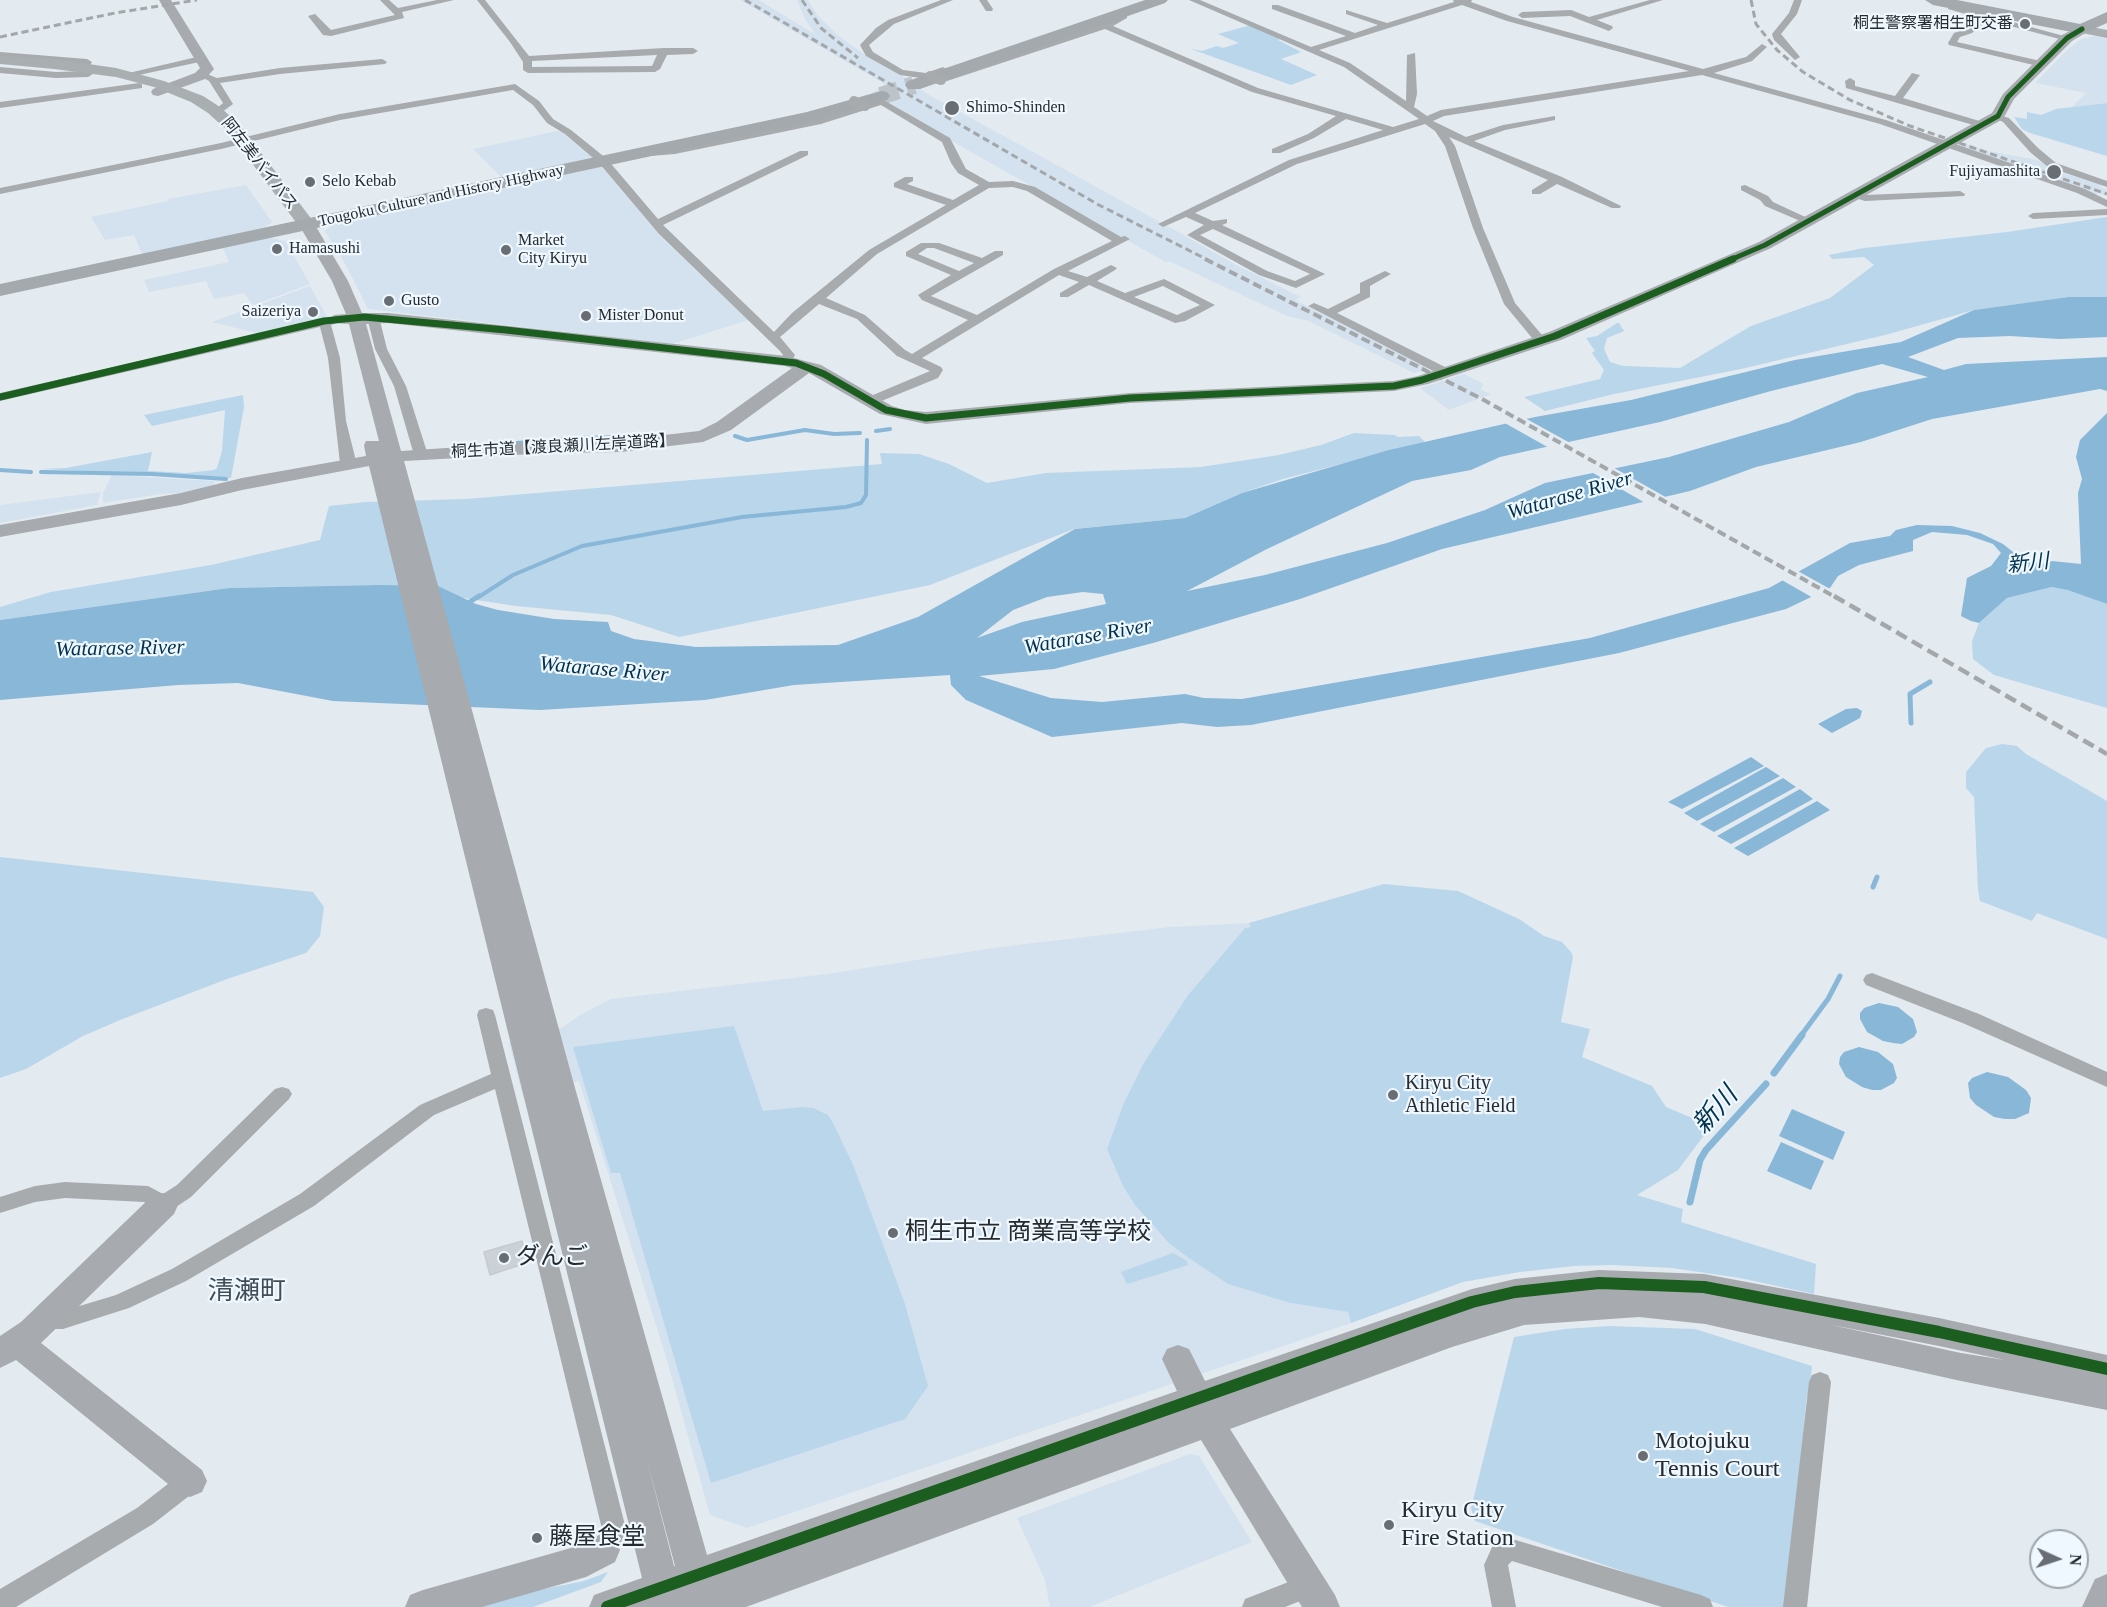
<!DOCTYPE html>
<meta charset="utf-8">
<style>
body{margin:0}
#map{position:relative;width:2107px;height:1607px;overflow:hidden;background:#e3eaf0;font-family:"Times New Roman",serif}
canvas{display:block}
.north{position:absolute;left:2029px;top:1529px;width:60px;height:60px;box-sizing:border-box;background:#eff8fe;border:2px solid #9fa6ab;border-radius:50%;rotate:93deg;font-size:16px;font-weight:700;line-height:24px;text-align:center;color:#262b2f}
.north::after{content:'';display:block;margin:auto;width:21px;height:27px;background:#686e73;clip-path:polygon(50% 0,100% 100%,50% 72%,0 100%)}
</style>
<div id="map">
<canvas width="2107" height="1607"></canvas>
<div class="north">N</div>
</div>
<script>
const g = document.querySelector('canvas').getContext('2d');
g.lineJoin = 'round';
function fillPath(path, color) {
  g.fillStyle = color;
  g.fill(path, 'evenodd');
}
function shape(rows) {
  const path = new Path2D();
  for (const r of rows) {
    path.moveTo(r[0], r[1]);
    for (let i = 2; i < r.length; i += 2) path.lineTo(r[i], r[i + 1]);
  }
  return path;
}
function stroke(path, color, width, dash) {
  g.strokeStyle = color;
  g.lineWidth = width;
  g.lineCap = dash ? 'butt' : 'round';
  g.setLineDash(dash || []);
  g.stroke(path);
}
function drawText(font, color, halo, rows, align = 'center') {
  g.font = font + ' "Times New Roman","Noto Sans JP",serif';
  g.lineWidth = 4.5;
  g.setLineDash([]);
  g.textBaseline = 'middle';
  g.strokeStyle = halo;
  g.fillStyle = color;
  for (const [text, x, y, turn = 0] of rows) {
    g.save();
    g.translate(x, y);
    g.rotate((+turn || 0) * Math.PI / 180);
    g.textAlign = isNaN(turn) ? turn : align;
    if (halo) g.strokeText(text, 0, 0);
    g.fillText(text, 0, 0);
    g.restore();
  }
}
const built = shape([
 [740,0,759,0,816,35,805,19,797,0,808,0,818,16,841,38,876,62,908,79,905,80,931,96,1160,222,1158,223,1163,226,1166,225,1238,266,1301,297,1295,300,1429,368,1414,373,1309,321,1287,316,1169,261,1166,262,1128,241,1130,239,1121,237,934,131,891,103,892,101,872,92,888,86],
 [2096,36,2107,39,2107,103,2072,107,2086,93,2035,83,2066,51,2081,39],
 [557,131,562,131,594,159,503,179,473,149],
 [1964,143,1988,151,2037,160,2060,172,2103,185,2098,186,2107,190,2107,196,2098,193,2094,195,1959,146],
 [602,167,661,237,748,320,672,344,368,309,347,267,325,231,334,224,583,170],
 [246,185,272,222,264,228,143,256,134,235,105,240,91,217,168,201,168,199],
 [271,238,285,241,310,284,253,305,244,293,214,299,206,281,149,292,144,280,229,262,222,246],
 [310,286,327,317,257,333,212,322],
 [1464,374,1483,384,1481,390,1491,394,1449,410,1420,388],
 [112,475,214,481,214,487,191,492,160,494,103,503,103,493],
 [101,492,97,505,0,523,0,505],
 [1249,923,1251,927,1245,928,1188,995,1143,1064,1123,1105,1107,1149,1123,1186,1151,1224,1190,1259,1228,1284,1290,1303,1348,1312,1351,1323,747,1528,710,1515,666,1357,579,1081,523,1097,509,1042,563,1027,580,1015,611,999,827,974,1000,947,1170,927],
 [1190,1454,1199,1456,1252,1542,1089,1607,1050,1607,1045,1580,1017,1518]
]);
const green = shape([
 [1251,25,1282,38,1278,40,1301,52,1281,59,1317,75,1291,85,1191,49,1202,51,1217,46,1223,48,1239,43,1218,34],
 [2107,103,2107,156,2030,133,2022,129,2014,117,2027,119,2027,112,2041,115,2056,109],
 [2107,217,2107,297,2068,297,1974,310,1885,335,1741,369,1614,394,1545,411,1524,397,1600,379,1604,370,1592,353,1595,351,1586,338,1597,336,1617,323,1619,323,1624,331,1607,338,1604,349,1610,362,1623,366,1680,368,1751,326,1830,298,1874,265,1864,257,1832,259,1829,255,1864,248,2007,232],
 [243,395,244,407,231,478,41,469,66,468,152,452,148,471,187,473,214,470,217,468,222,451,225,410,152,426,144,415],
 [1354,433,1395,435,1398,437,1419,436,1425,442,1283,479,1242,493,1185,518,1074,529,930,585,679,637,611,615,516,606,378,585,229,588,0,620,0,607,51,592,211,565,320,540,329,506,366,502,466,499,882,464,880,453,919,454,949,464,987,483,1046,473,1201,467,1279,455,1321,445],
 [2052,587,2068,589,2107,604,2107,708,1994,675,1973,659,1972,641,1979,623,2007,598],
 [2002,744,2017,746,2026,754,2107,801,2107,939,2037,913,2032,921,1980,901,1978,890,1974,797,1966,788,1966,772,1986,748],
 [0,857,313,892,324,907,320,936,306,953,227,979,120,1020,83,1036,26,1069,0,1078],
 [1384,884,1458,891,1519,919,1544,936,1562,942,1571,952,1573,957,1561,1022,1590,1029,1582,1057,1652,1086,1666,1107,1711,1126,1678,1170,1637,1195,1683,1209,1681,1222,1816,1264,1814,1294,1740,1278,1672,1268,1612,1265,1574,1266,1520,1272,1463,1282,1351,1323,1348,1312,1290,1303,1228,1284,1190,1259,1169,1243,1135,1205,1123,1186,1107,1149,1123,1105,1143,1064,1188,995,1245,928,1251,927,1249,923],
 [734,1026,763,1111,802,1107,813,1108,828,1115,833,1123,854,1167,905,1304,928,1386,905,1419,711,1483,620,1173,611,1173,573,1047],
 [1173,1253,1187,1261,1188,1265,1127,1284,1121,1272],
 [1609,1326,1695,1329,1812,1366,1809,1397,1807,1396,1806,1404,1787,1607,1728,1607,1475,1521,1471,1508,1514,1337,1565,1329],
 [608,1572,601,1582,533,1607,471,1607,499,1598,584,1581]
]);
const water = shape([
 [2068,297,2107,297,2107,337,2059,339,2010,336,1958,338,1908,357,1944,370,1966,364,2107,357,2107,391,2100,389,1932,419,1861,442,1756,467,1690,491,1442,549,1300,599,1153,643,1054,669,979,676,1051,698,1102,702,1185,694,1204,698,1242,699,1590,638,1769,588,1850,543,1890,536,1896,530,1917,525,1952,526,1980,533,2003,544,2022,559,2042,564,2052,561,2081,564,2078,493,2082,479,2076,457,2080,440,2107,413,2107,604,2068,590,2052,587,2007,598,1979,623,1971,621,1961,616,1967,578,1991,566,2001,553,1993,544,1967,535,1932,532,1913,540,1913,551,1859,565,1838,576,1830,588,1786,609,1619,653,1251,725,1217,727,1182,723,1052,737,966,700,951,685,950,675,794,685,705,700,540,710,333,701,238,683,178,685,0,700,0,620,229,588,378,585,438,586,476,604,498,610,554,619,608,622,611,631,634,639,696,647,838,645,918,617,1075,529,1185,518,1242,493,1389,450,1535,417,1631,400,1795,360,1901,342,1974,310],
 [1882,364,1928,377,1857,393,1789,422,1669,457,1545,483,1485,510,1387,543,1265,575,1187,591,1267,549,1412,481,1471,470,1500,457,1660,422,1771,391],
 [1083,592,1103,594,1106,604,1022,622,977,638,1013,610,1047,597],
 [1857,708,1862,711,1860,718,1832,733,1818,724,1846,709],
 [1751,757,1764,766,1682,809,1668,802],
 [1766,767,1780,776,1697,821,1684,813],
 [1783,778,1796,787,1714,832,1700,824],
 [1800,789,1813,799,1731,844,1717,836],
 [1817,801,1830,810,1748,856,1734,848],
 [1879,1003,1898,1007,1913,1019,1917,1032,1914,1037,1902,1044,1893,1043,1883,1041,1867,1032,1860,1019,1860,1013,1864,1008],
 [1859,1047,1878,1052,1893,1064,1897,1078,1894,1083,1881,1090,1872,1090,1862,1087,1846,1077,1839,1064,1840,1057,1844,1052],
 [1987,1072,2008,1077,2026,1090,2031,1098,2029,1113,2015,1119,2005,1119,1994,1117,1976,1105,1970,1098,1968,1083,1972,1078],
 [1792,1109,1845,1132,1833,1160,1779,1136],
 [1781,1142,1824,1161,1811,1190,1767,1171]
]);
const pier = shape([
 [1523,417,1572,444,1551,449,1503,422],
 [1609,465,1669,499,1647,504,1588,470],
 [1796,570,1832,590,1815,599,1780,579]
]);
const streamFar2 = shape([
 [876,431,890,429],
 [735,436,747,440,805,430,834,434,860,433],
 [492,445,578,438,628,437],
 [0,470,31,472],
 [41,472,152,474,226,479],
 [477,598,513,575,582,546,742,517,846,507,861,503,866,495,867,440]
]);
const streamFar1 = shape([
 [465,605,479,596],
 [1911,723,1910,694,1930,682],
 [1873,887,1877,877],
 [1800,1037,1828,999,1840,976]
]);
const stream = shape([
 [1774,1073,1802,1035],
 [1690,1202,1700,1160,1706,1150,1766,1084]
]);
const building = shape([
 [522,1241,526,1257,519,1259,520,1265,490,1275,484,1252,522,1241]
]);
const highwayTunnel = shape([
 [881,96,914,85]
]);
const street = shape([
 [380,0,389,0,398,8,437,0,454,0,402,12,404,18,331,36,323,35,308,16,315,14,331,30,395,15,380,0],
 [477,0,485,0,529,56,664,48,693,48,698,51,693,54,667,55,660,69,655,72,528,73,523,70,523,62,510,42,477,0],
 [657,55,652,66,532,67,532,61,657,55],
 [941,0,953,0,894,24,869,45,873,52,903,70,926,73,943,67,948,70,946,72,927,79,900,75,866,56,860,45,876,28,888,20,941,0],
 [979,0,987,0,993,9,992,11,986,11,979,0],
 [1189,0,1200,0,1311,47,1346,36,1272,9,1272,5,1278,5,1355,33,1378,25,1346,14,1346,10,1387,23,1454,2,1453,0,1472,0,1471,2,1513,17,1703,69,1746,57,1762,44,1767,47,1752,61,1714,73,1886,120,2085,189,2107,200,2107,207,2077,193,1880,124,1702,75,1444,116,1433,121,1466,137,1503,125,1555,116,1555,120,1505,130,1474,141,1562,177,1621,206,1620,208,1612,208,1557,184,1540,194,1532,194,1532,190,1548,180,1449,137,1455,146,1483,228,1515,303,1547,341,1541,345,1537,344,1504,304,1473,228,1445,146,1435,131,1425,124,1297,164,1195,213,1213,221,1227,219,1227,223,1222,225,1325,274,1296,288,1259,275,1187,235,1204,225,1186,217,1163,227,1158,224,1289,160,1383,130,1346,119,1314,138,1280,153,1272,153,1272,149,1308,134,1336,116,1252,92,1105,29,944,82,936,80,1114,20,1123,10,1127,13,1127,18,1113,26,1258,88,1393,127,1419,119,1344,67,1189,0],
 [1462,5,1507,21,1689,71,1441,110,1427,116,1414,107,1417,94,1415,53,1407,55,1406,101,1350,63,1319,50,1462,5],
 [1213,229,1310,274,1295,281,1267,271,1200,235,1213,229],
 [1650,0,1663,0,1597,20,1612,26,1613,28,1609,31,1570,16,1522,18,1518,15,1522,12,1571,10,1589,17,1650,0],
 [1794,0,1802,0,1797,14,1781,34,1800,57,1795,60,1774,40,1772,34,1789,13,1794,0],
 [1953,1,1958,7,2071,38,2067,41,1988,20,1972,33,1960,37,1957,42,2045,62,2045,66,2042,67,1949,45,1948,43,1954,33,1966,29,1979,18,1948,9,1949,4,1953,1],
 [0,52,87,59,92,62,88,69,85,70,80,67,81,64,0,58,0,52],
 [201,56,204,57,204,61,125,78,120,75,201,56],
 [382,59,387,62,385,64,280,74,220,83,233,104,218,115,213,112,223,103,209,81,202,77,207,74,217,78,280,68,382,59],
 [0,67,56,72,88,71,93,74,88,77,56,78,0,73,0,67],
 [1912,73,1920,75,1903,98,1986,123,1986,127,1980,127,1846,88,1845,81,1850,78,1855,81,1855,86,1895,96,1912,73],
 [139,83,142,84,142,88,0,108,0,102,139,83],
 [515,84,539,101,553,119,571,130,607,159,658,219,800,151,808,151,808,155,663,225,774,332,792,313,869,250,946,205,894,187,894,183,905,177,913,177,913,181,907,184,953,200,979,185,958,173,951,163,942,142,881,105,821,124,675,154,650,156,645,153,650,150,675,148,819,118,882,99,950,138,966,169,989,182,1013,181,1035,187,1121,237,1125,236,1130,239,1068,271,1087,277,1111,265,1117,268,1115,270,1097,281,1125,293,1164,279,1215,305,1185,321,1175,323,1089,285,1068,297,1060,297,1060,293,1079,282,1059,275,922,358,941,367,943,370,938,378,874,404,866,404,864,401,866,398,930,371,897,356,857,319,819,304,780,337,795,355,790,364,782,364,780,361,783,355,780,351,659,234,599,163,565,134,547,123,533,105,513,90,340,120,221,149,0,194,0,188,221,143,340,114,515,84],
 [1013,187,1027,191,1112,241,1054,269,977,315,931,296,1003,255,1003,251,995,251,982,258,939,243,921,243,906,252,906,256,951,275,918,295,922,300,968,320,912,354,905,350,865,315,826,298,877,254,989,188,1013,187],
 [927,248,934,248,974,263,959,271,918,254,927,248],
 [1163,286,1200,305,1177,315,1134,297,1163,286],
 [1995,114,2009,118,2038,148,2056,163,2107,181,2107,187,2048,167,2030,152,2003,122,1995,118,1995,114],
 [1745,185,1768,196,1773,202,1814,221,1809,224,1805,223,1765,206,1760,200,1741,190,1741,186,1745,185],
 [1960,191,1965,194,1964,196,1865,201,1849,196,1854,193,1865,195,1960,191],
 [2107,209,2107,215,2033,219,2028,216,2033,213,2107,209],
 [1385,271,1391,274,1370,286,1370,297,1337,313,1449,369,1449,375,1441,375,1308,306,1314,303,1328,309,1360,293,1360,283,1385,271],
 [373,313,379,317,387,349,406,386,428,455,426,458,421,459,414,455,394,386,375,349,367,317,373,313],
 [340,315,346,319,344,321,331,325,340,358,346,421,355,457,352,466,342,466,340,463,328,358,320,327,0,401,0,393,340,315],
 [1872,973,1979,1014,2107,1072,2107,1087,1965,1024,1866,985,1863,980,1866,975,1872,973],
 [486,1008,493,1010,495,1015,626,1529,620,1545,611,1558,603,1561,595,1558,591,1550,602,1529,495,1089,434,1115,314,1206,186,1281,129,1308,63,1329,44,1329,36,1327,33,1320,36,1313,44,1311,63,1311,116,1295,172,1269,300,1194,420,1105,491,1074,477,1015,479,1010,486,1008],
 [282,1087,289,1089,292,1094,289,1099,191,1197,170,1211,163,1213,144,1202,65,1198,35,1202,0,1213,0,1197,35,1186,65,1182,148,1186,163,1194,177,1185,275,1089,282,1087],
 [1820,1372,1828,1375,1831,1382,1807,1607,1783,1607,1809,1382,1812,1375,1820,1372],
 [190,1470,198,1473,202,1481,198,1489,153,1524,16,1607,0,1607,0,1589,137,1508,182,1473,190,1470],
 [1512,1539,1701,1595,1710,1599,1713,1607,1662,1607,1512,1561,1508,1565,1516,1607,1492,1607,1484,1565,1493,1545,1512,1539],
 [1309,1574,1318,1578,1321,1586,1318,1594,1285,1607,1242,1607,1245,1599,1309,1574]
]);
const secondary = shape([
 [159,0,171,0,214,69,205,79,158,96,153,95,151,92,153,89,195,73,200,68,159,0],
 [2082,25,2087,26,2088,29,2087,32,2072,41,2014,99,2003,119,1771,248,1561,340,1428,384,1394,391,1130,403,926,424,880,414,809,373,731,430,703,442,621,452,551,453,404,461,575,1088,707,1555,1177,1391,1162,1359,1167,1349,1178,1345,1189,1349,1205,1381,1472,1289,1515,1279,1599,1270,1704,1274,1939,1318,2107,1355,2107,1410,1961,1381,1705,1324,1639,1317,1524,1325,1452,1347,1230,1429,1335,1595,1340,1607,1302,1607,1201,1440,746,1607,589,1607,594,1595,642,1578,369,466,242,490,181,505,0,537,0,525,181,493,242,478,366,456,364,445,366,441,379,441,349,324,334,323,331,319,334,315,346,314,332,281,299,225,307,220,315,225,348,281,362,313,388,313,786,356,821,365,892,406,905,410,926,412,1130,393,1394,381,1418,376,1549,332,1759,242,1992,113,2003,94,2062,35,2082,25],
 [388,323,785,366,792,368,717,422,699,431,621,440,551,441,401,451,366,324,388,323],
 [1827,1324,1939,1346,2005,1360,1961,1353,1827,1324],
 [647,1460,675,1566,674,1566,647,1460],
 [163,1193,174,1196,178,1205,174,1214,41,1343,202,1470,207,1481,202,1492,190,1497,178,1492,16,1360,0,1368,0,1336,21,1322,152,1196,163,1193],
 [603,1533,615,1538,620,1550,615,1562,586,1577,482,1607,405,1607,410,1595,423,1590,578,1546,603,1533],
 [2107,1574,2107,1607,2082,1607,2095,1579,2107,1574]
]);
const primary = shape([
 [2082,25,2107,30,2107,38,2077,32,2075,29,2077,26,2082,25],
 [0,56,54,59,116,68,164,81,203,96,220,107,240,125,316,225,313,229,301,229,228,131,208,113,191,102,154,87,116,77,54,69,0,64,0,56]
]);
const highway = shape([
 [1145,0,1168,0,1165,3,920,89,908,89,905,85,908,81,1145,0],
 [1925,0,1957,0,2080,24,2107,12,2107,23,2082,34,1933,5,1925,0],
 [881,91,887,92,890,96,887,100,810,122,0,296,0,284,807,112,881,91]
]);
const railFar2 = shape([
 [745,0,1097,204,1208,260],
 [802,0,821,28,858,58],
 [1751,0,1756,24,1777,50,1803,72,1850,100,1910,126,2107,194],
 [0,37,115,13,197,0]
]);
const railFar1 = shape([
 [1205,259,1482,399,1837,598]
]);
const rail = shape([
 [1834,596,2107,754]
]);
const streetBridge = shape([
 [930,76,941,80],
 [854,101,865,106]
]);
const cyclewayFar2 = shape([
 [1730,260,1765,245,1998,116,2008,97,2067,38,2082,29]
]);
const cyclewayFar1 = shape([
 [0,397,324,321,364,317,506,330,796,363,824,374,886,410,926,418,1130,398,1394,386,1422,380,1555,336,1733,259]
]);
const cycleway = shape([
 [607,1607,1417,1321,1472,1302,1515,1292,1599,1283,1704,1287,1939,1332,2107,1369]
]);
const markers = [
 [2025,24,6,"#686e73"],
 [952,108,8,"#686e73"],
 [2054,172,8,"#686e73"],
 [310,182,6,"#686e73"],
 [277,249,6,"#686e73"],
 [506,250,6,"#686e73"],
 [389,301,6,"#686e73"],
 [313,312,6,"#686e73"],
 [586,316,6,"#686e73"],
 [1393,1095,6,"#686e73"],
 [893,1233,6,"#686e73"],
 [504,1258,6,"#686e73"],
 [1643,1456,6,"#686e73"],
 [1389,1525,6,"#686e73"],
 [537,1538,6,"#686e73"]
];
const farPoinames = [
 ["桐生警察署相生町交番",2013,24,"right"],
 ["Shimo-Shinden",966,108],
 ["Fujiyamashita",2040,172,"right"],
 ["Selo Kebab",322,182],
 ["Market",518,241],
 ["City Kiryu",518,259],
 ["Hamasushi",289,249],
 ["Gusto",401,301],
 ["Saizeriya",301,312,"right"],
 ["Mister Donut",598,316]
];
const farStreetnames = [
 ["阿左美バイパス",259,164,52],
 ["Tougoku Culture and History Highway",441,196,-12],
 ["桐生市道【渡良瀬川左岸道路】",563,447,-3]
];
const poiNames = [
 ["Kiryu City",1405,1084],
 ["Athletic Field",1405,1107]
];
const waterNames = [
 ["Watarase River",1570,496,-16],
 ["新川",2028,564,-6],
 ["Watarase River",1088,637,-10],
 ["Watarase River",120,649,-1],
 ["Watarase River",604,670,5]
];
const nearPoinames = [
 ["桐生市立 商業高等学校",905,1233],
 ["ダんご",516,1258],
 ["Motojuku",1655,1442],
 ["Tennis Court",1655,1470],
 ["Kiryu City",1401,1511],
 ["Fire Station",1401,1539],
 ["藤屋食堂",549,1538]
];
const nearWaternames = [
 ["新川",1716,1111,-49]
];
const nearNeighbourhoodnames = [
 ["清瀬町",247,1292]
];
fillPath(built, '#d3e2ee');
fillPath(green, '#bad6eb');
fillPath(water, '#89b7d8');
fillPath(pier, '#e3eaf0');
stroke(streamFar2, '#89b7d8', 4);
stroke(streamFar1, '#89b7d8', 5);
stroke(stream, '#89b7d8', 7);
fillPath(building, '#cbd1d6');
stroke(building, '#c5cbd0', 1.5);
stroke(highwayTunnel, '#bdc4c9', 18, [18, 9]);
fillPath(street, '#a8abad');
fillPath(secondary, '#a7aaae');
fillPath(primary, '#a9aeb1');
fillPath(highway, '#a3a9ac');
stroke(railFar2, '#a3a7aa', 3, [7, 4]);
stroke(railFar1, '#a3a7aa', 4, [9, 4.5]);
stroke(rail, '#a3a7aa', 4.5, [12, 6]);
stroke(streetBridge, '#a8abad', 10);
stroke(cyclewayFar2, '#1b5e20', 5);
stroke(cyclewayFar1, '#1b5e20', 7);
stroke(cycleway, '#1b5e20', 12);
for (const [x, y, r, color] of markers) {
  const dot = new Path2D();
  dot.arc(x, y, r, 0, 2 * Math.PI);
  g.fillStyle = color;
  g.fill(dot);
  stroke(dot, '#eff8fe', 2);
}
drawText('16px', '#262b2f', '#eff8fe', farPoinames, 'left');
drawText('16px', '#262b2f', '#eff8fe', farStreetnames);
drawText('20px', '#262b2f', '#eff8fe', poiNames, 'left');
drawText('italic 21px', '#003250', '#eff8fe', waterNames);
drawText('24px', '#262b2f', '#eff8fe', nearPoinames, 'left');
drawText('italic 26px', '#003250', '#eff8fe', nearWaternames);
drawText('26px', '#414d56', '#eff8fe', nearNeighbourhoodnames);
</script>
